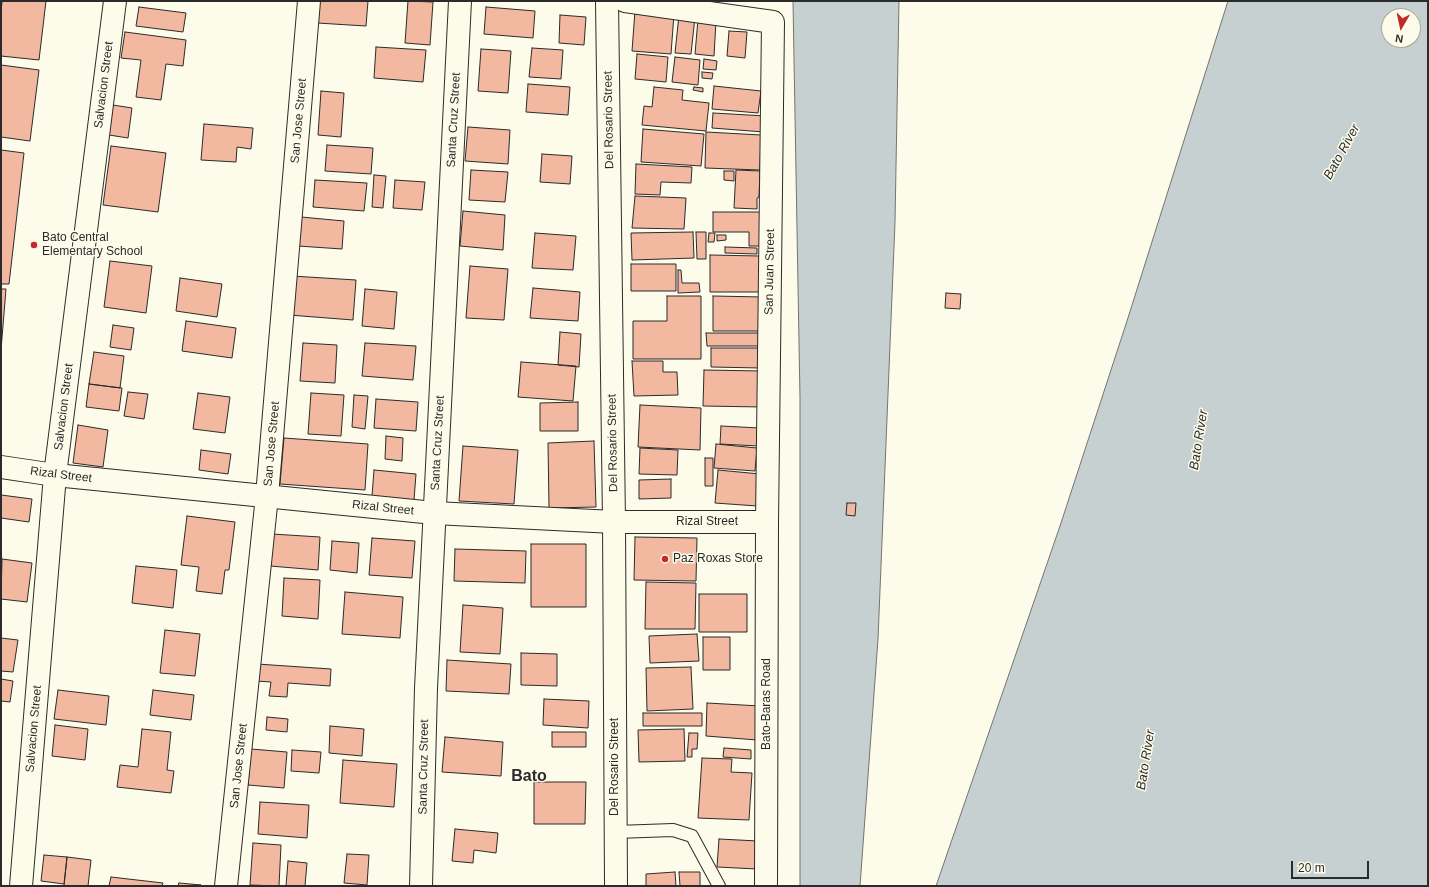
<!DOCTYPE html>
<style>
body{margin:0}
#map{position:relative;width:1429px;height:887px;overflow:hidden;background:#fdfbea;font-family:Arial,sans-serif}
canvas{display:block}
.frame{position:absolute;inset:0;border:2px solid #2b2b2b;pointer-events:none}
.north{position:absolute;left:1381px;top:8px;width:40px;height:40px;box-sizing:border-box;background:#fdfbea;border:1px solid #a9a89e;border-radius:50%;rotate:189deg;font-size:11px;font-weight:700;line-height:16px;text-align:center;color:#2b2b2b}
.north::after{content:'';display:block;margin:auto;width:14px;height:18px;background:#c62828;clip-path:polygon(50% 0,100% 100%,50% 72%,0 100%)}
.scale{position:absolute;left:1291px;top:861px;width:78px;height:18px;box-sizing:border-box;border:2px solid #2b2b2b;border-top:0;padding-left:5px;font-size:12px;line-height:14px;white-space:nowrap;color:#2b2b2b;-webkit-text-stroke:3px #fdfbea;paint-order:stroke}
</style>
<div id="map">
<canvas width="1429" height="887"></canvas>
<div class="frame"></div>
<div class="north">N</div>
<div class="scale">20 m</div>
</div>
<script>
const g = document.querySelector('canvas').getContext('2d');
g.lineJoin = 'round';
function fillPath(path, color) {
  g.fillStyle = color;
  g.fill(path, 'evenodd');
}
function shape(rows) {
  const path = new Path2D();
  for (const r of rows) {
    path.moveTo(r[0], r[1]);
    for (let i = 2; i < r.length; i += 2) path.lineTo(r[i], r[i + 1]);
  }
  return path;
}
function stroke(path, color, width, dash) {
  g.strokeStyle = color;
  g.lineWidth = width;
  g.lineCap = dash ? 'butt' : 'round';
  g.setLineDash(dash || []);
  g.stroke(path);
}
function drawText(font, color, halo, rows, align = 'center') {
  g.font = font + ' Arial,sans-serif';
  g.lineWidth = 3;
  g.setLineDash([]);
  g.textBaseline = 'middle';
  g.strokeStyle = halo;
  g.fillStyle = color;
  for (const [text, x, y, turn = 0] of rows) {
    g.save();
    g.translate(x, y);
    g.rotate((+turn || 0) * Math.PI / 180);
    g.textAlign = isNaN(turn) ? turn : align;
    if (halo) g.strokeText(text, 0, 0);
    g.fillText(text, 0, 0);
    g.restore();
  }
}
const water = shape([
 [793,1,899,1,895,222,878,639,860,886,800,886,800,399,793,1],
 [1228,1,1428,1,1428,886,936,886,1060,526,1127,321,1228,1],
 [1389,16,1413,16,1413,40,1389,40,1389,16]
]);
const building = shape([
 [2,1,46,1,39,60,1,56,1,13,2,1],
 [319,1,368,1,366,26,317,23,319,1],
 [408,1,433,2,430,45,405,43,408,1],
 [139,7,186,13,183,32,136,26,139,7],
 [486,7,535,11,533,38,484,34,486,7],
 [635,11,674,14,671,54,632,51,635,11],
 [560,15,586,17,584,45,559,43,560,15],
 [679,15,695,17,691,54,675,53,679,15],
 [698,19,716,21,714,56,695,54,698,19],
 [729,31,747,32,745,58,727,56,729,31],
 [125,32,186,40,183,66,166,64,161,100,136,97,141,60,121,58,125,32],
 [376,47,426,50,423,82,374,78,376,47],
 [532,48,563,50,561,79,529,77,532,48],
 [481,49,511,51,508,93,478,91,481,49],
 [637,54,668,57,666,82,635,79,637,54],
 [675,57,700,60,698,85,672,82,675,57],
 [704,59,717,61,716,70,703,69,704,59],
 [1,65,39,70,30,141,1,137,1,65],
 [702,72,713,73,712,79,702,78,702,72],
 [528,84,570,87,568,115,526,112,528,84],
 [714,86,761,91,758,113,712,109,714,86],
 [654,87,683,90,682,100,709,103,706,131,642,125,644,106,652,107,654,87],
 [694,87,703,88,703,92,693,90,694,87],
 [321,91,344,93,341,137,318,135,321,91],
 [113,105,132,108,128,138,109,135,113,105],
 [713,113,766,116,764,132,712,128,713,113],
 [204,124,253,128,251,149,237,147,236,162,201,160,204,124],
 [468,127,510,130,508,164,465,161,468,127],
 [643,129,704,134,701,166,641,162,643,129],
 [706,132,761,135,760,170,705,168,706,132],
 [327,145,373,148,371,174,325,171,327,145],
 [111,146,166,153,158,212,103,205,111,146],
 [1,150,24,153,9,284,1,284,1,150],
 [542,154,572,156,570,184,540,182,542,154],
 [636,164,692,167,691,183,661,182,660,195,635,194,636,164],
 [471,170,508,172,505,202,469,200,471,170],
 [736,170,760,171,759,197,757,198,757,209,734,208,736,170],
 [724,171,734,171,734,181,724,180,724,171],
 [374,175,386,176,383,208,372,207,374,175],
 [315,180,367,183,364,211,313,207,315,180],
 [395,180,425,182,422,210,393,208,395,180],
 [635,196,686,198,684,229,632,228,635,196],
 [463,211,505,215,503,250,460,246,463,211],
 [713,212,761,212,760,246,749,246,749,232,713,232,713,212],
 [301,217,344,221,342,249,298,246,301,217],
 [693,232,694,258,632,260,631,233,693,232],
 [696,232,706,232,706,259,697,259,696,232],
 [535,233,576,236,573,270,532,268,535,233],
 [709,233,715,233,714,242,708,242,709,233],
 [717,235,726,235,726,240,717,241,717,235],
 [725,247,757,248,757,254,725,253,725,247],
 [710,255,760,256,760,292,710,292,710,255],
 [110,261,152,266,146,313,104,307,110,261],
 [631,264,676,264,676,291,631,291,631,264],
 [470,266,508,269,504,320,466,318,470,266],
 [678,270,681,270,682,283,699,283,700,292,678,293,678,270],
 [292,276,356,280,353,320,289,315,292,276],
 [180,278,222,284,217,317,176,311,180,278],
 [533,288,580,292,578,321,530,318,533,288],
 [1,289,6,289,1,350,1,289],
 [365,289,397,292,394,329,362,326,365,289],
 [946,293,961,294,960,309,945,308,946,293],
 [667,296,701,296,701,359,633,359,633,321,667,321,667,296],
 [713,296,763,297,763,331,713,331,713,296],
 [186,321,236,328,232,358,182,351,186,321],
 [113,325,134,328,131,350,110,347,113,325],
 [560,332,581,334,579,367,558,365,560,332],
 [706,333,760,333,761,346,707,346,706,333],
 [303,343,337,345,335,383,300,381,303,343],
 [365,343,416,346,413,380,362,376,365,343],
 [711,348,761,348,761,368,711,367,711,348],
 [94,352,124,356,120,388,89,384,94,352],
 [632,361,663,361,663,372,677,372,678,395,634,396,632,361],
 [521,362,576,366,573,401,518,397,521,362],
 [704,370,762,371,762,407,703,406,704,370],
 [89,384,122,388,119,411,86,407,89,384],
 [128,392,148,394,144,419,124,416,128,392],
 [198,393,230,397,225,433,193,429,198,393],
 [311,393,344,395,341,436,308,434,311,393],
 [354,395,368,396,365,429,352,427,354,395],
 [376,399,418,402,416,431,374,428,376,399],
 [578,402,578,431,540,431,540,403,578,402],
 [640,405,701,408,700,450,638,447,640,405],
 [78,425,108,430,103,467,73,463,78,425],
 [721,426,760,428,759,446,720,444,721,426],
 [386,436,403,438,402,461,385,459,386,436],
 [284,438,368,444,365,490,280,484,284,438],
 [594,441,596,507,549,508,548,443,594,441],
 [716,444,757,448,755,471,714,468,716,444],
 [463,446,518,450,514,504,459,501,463,446],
 [640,448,678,450,677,475,639,474,640,448],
 [201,450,231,454,228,474,199,470,201,450],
 [705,458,713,458,713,486,705,486,705,458],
 [374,470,416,474,414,500,372,496,374,470],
 [718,470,760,474,757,506,715,503,718,470],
 [671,479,671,498,639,499,639,480,671,479],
 [1,495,32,499,29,522,1,518,1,495],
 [847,503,856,503,855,516,846,515,847,503],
 [187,516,235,522,229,570,225,570,222,594,196,591,199,567,181,565,187,516],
 [272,534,320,537,318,570,270,566,272,534],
 [635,537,697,538,696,581,634,580,635,537],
 [372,538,415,541,412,578,369,575,372,538],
 [332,541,359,543,357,573,330,570,332,541],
 [531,544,586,544,586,607,531,607,531,544],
 [455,549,526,551,525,583,454,581,455,549],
 [2,559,32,563,27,602,1,599,2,559],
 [136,566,177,570,173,608,132,603,136,566],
 [284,578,320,580,318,619,282,616,284,578],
 [646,582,696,583,695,629,645,629,646,582],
 [345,592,403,597,400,638,342,634,345,592],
 [699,594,747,594,747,632,699,632,699,594],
 [463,605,503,608,500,654,460,652,463,605],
 [165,630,200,634,195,676,160,673,165,630],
 [697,634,699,661,650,663,649,636,697,634],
 [703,637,730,637,730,670,703,670,703,637],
 [1,638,18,640,13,672,1,671,1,638],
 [521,653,557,654,557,686,521,685,521,653],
 [447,660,511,664,509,694,446,691,447,660],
 [257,664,331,669,330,686,288,683,287,697,269,696,271,682,256,681,257,664],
 [691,667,693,709,647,711,646,668,691,667],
 [1,679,13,681,10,702,1,701,1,679],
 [58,690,109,696,106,725,54,719,58,690],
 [153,690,194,695,191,720,150,715,153,690],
 [544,699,589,701,588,728,543,725,544,699],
 [707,703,760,706,757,740,706,736,707,703],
 [643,713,702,713,702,726,643,726,643,713],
 [267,717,288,719,287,732,266,730,267,717],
 [55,725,88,729,85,760,52,756,55,725],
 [330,726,364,729,362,756,329,753,330,726],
 [142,729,171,732,167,770,174,771,171,793,117,787,120,765,138,767,142,729],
 [684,729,685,761,639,762,638,730,684,729],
 [552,732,586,732,586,747,552,747,552,732],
 [689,733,698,733,697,749,692,749,692,757,687,757,689,733],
 [445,737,503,742,501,776,442,772,445,737],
 [724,748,751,750,751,759,723,757,724,748],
 [251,749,287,752,284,788,248,785,251,749],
 [292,750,321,752,319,773,291,771,292,750],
 [702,758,732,759,731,772,752,773,749,820,698,818,702,758],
 [343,760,397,764,394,807,340,803,343,760],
 [534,782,586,782,585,824,534,824,534,782],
 [260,802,309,805,307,838,258,834,260,802],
 [455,829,498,833,496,853,474,850,473,863,452,861,455,829],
 [719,839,758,841,757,869,717,867,719,839],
 [253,843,281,845,279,886,250,885,253,843],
 [347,854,369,855,367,885,344,883,347,854],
 [44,855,67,857,64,884,41,881,44,855],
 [67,857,91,860,88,886,64,886,67,857],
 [288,861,307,863,305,886,286,886,288,861],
 [675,872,676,886,646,886,646,874,675,872],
 [679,872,700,872,700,886,680,886,679,872],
 [111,877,163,883,162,886,109,886,111,877],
 [179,883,201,885,178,886,179,883]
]);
const service = shape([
 [616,832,673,830,692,836,719,886]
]);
const minor = shape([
 [625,1,773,22,767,522],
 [614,522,616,886],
 [21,886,55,475,115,1],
 [226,886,267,496,309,1],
 [421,886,426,688,460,1]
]);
const tertiary = shape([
 [607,1,614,522]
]);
const secondary = shape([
 [1,467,55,475,434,513,614,522,767,522,766,886]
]);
const markers = [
 [34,245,4,"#c62828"],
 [665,559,4,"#c62828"]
];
const streetNames = [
 ["Salvacion Street",104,85,-83],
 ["Santa Cruz Street",454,120,-87],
 ["Del Rosario Street",609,120,-91],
 ["San Jose Street",299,121,-85],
 ["San Juan Street",770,272,-89],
 ["Salvacion Street",64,407,-83],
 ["Santa Cruz Street",438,443,-87],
 ["Del Rosario Street",613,443,-91],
 ["San Jose Street",272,444,-85],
 ["Rizal Street",61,475,7],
 ["Rizal Street",383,508,6],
 ["Rizal Street",707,522],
 ["Bato-Baras Road",767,704,-90],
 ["Salvacion Street",34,729,-85],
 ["San Jose Street",239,766,-84],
 ["Santa Cruz Street",424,767,-89],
 ["Del Rosario Street",615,767,-90]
];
const poiNames = [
 ["Bato Central",42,238],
 ["Elementary School",42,252],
 ["Paz Roxas Store",673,559]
];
const waterNames = [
 ["Bato River",1342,152,-61],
 ["Bato River",1199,440,-81],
 ["Bato River",1146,760,-81]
];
const districtNames = [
 ["Bato",529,777]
];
fillPath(water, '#c7d0d0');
stroke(water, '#74746e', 1);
fillPath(building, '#f2b8a0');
stroke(building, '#2b2b2b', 1);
stroke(service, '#2b2b2b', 14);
stroke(minor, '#2b2b2b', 24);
stroke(tertiary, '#2b2b2b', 24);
stroke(secondary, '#2b2b2b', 24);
stroke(service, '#fdfbea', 12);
stroke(minor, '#fdfbea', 22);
stroke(tertiary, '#fdfbea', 22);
stroke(secondary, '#fdfbea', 22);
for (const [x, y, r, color] of markers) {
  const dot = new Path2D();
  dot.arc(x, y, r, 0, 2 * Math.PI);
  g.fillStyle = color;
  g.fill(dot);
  stroke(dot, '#fdfbea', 1.5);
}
drawText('12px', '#2b2b2b', '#fdfbea', streetNames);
drawText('12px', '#2b2b2b', '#fdfbea', poiNames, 'left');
drawText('italic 13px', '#2b2b2b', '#fdfbea', waterNames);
drawText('bold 16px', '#2b2b2b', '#fdfbea', districtNames);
</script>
